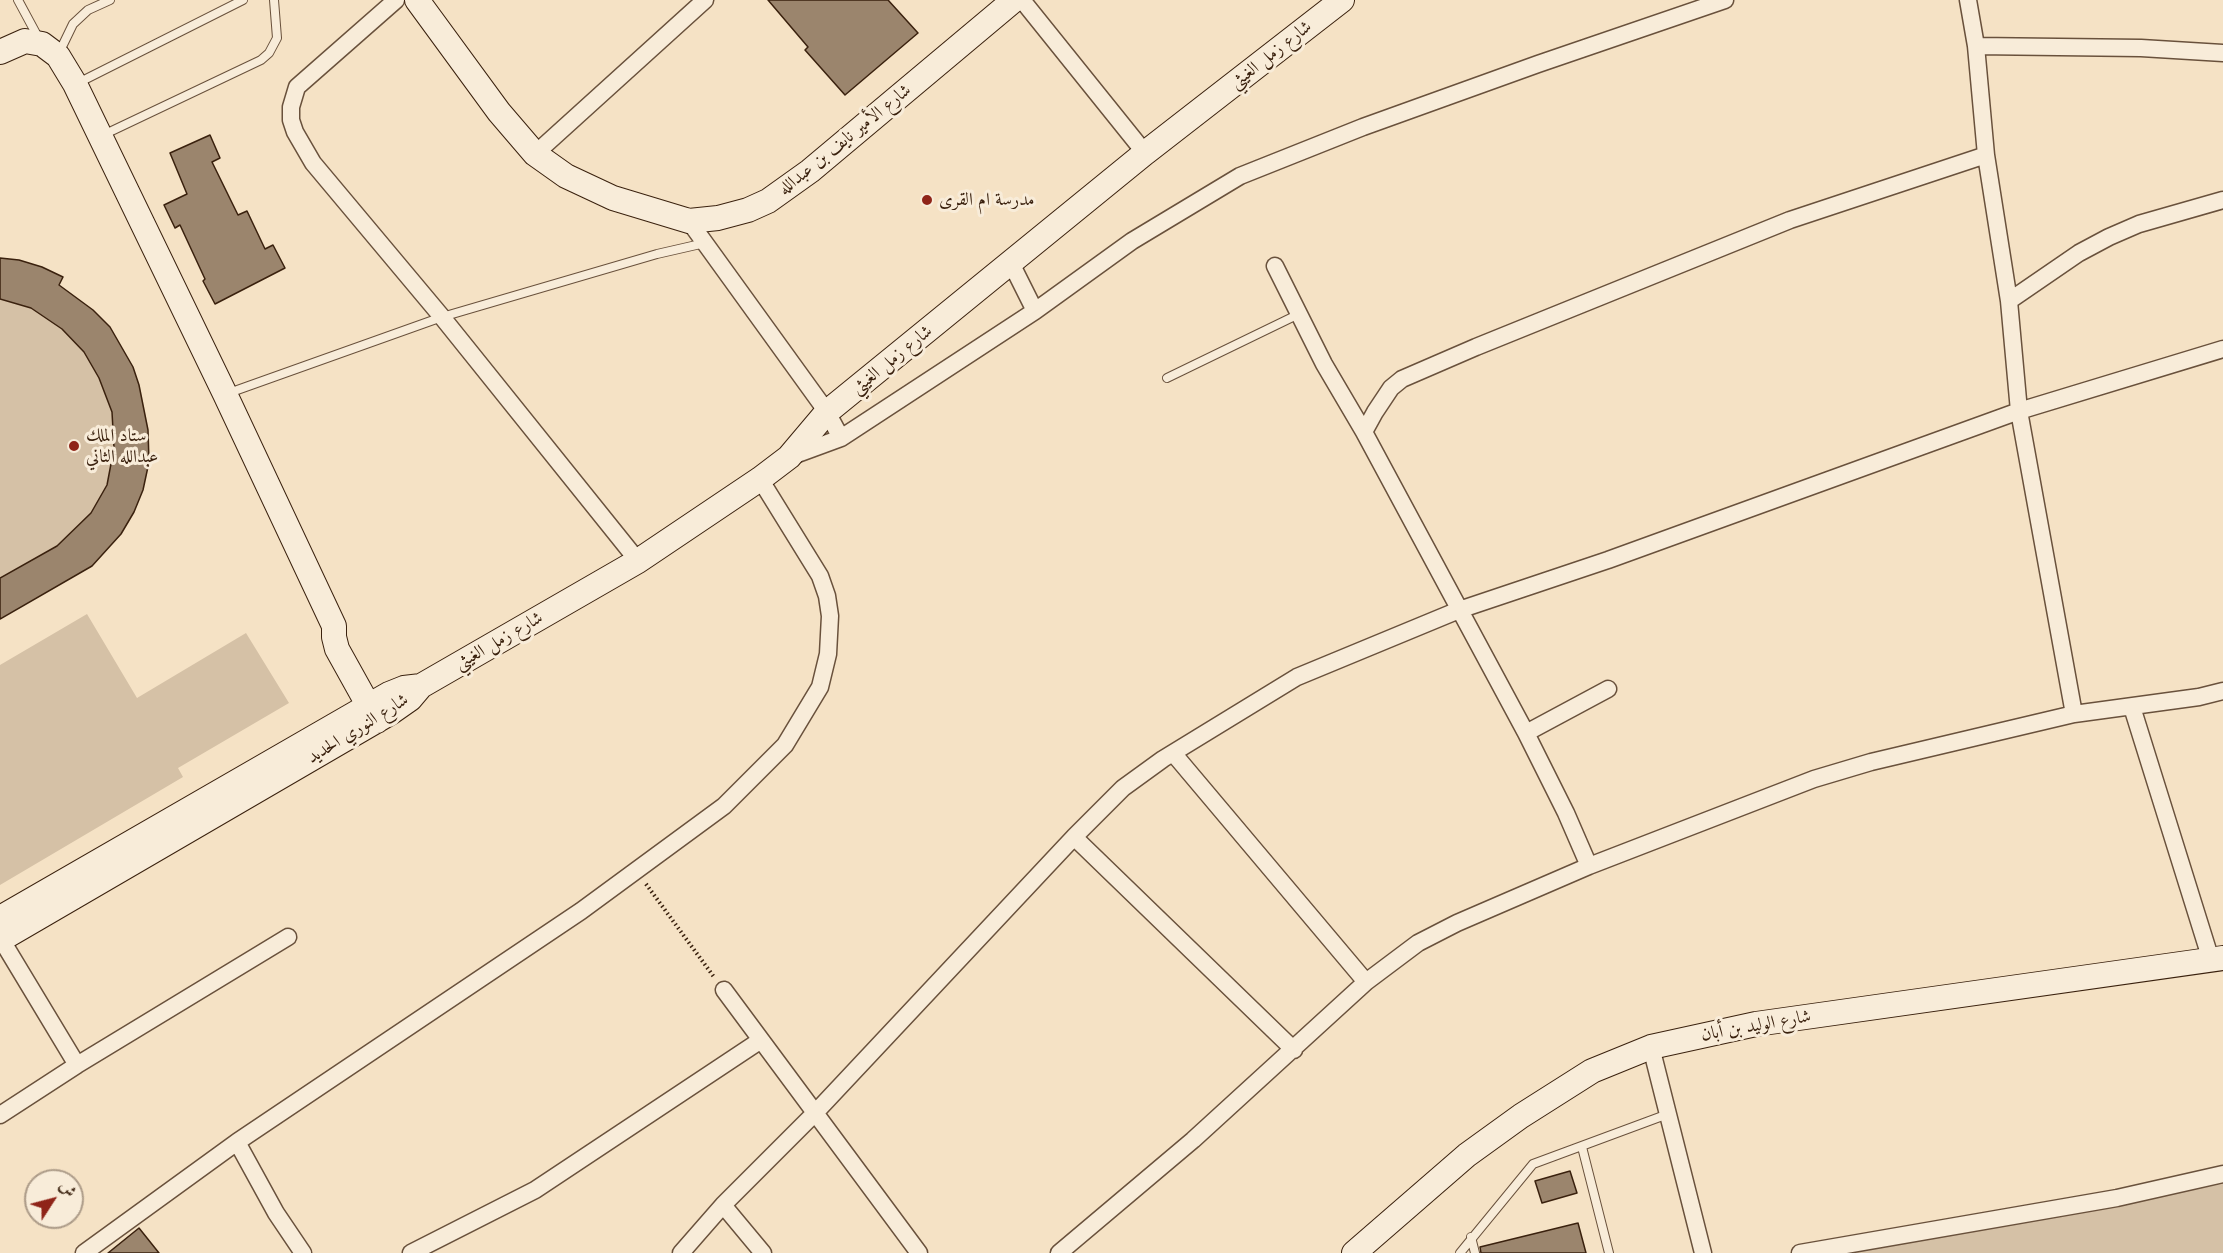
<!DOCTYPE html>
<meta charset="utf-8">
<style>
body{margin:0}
#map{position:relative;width:2223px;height:1253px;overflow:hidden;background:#f5e2c5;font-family:"Old Standard TT",Amiri,serif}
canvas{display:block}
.north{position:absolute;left:24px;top:1169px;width:60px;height:60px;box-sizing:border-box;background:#f8ecd9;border:2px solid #ac9b88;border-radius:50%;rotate:54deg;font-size:16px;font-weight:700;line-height:24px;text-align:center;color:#3a210e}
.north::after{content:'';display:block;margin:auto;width:21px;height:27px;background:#8f2418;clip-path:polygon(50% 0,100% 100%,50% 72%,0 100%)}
</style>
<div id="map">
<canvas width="2223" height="1253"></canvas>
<div class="north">ش</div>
</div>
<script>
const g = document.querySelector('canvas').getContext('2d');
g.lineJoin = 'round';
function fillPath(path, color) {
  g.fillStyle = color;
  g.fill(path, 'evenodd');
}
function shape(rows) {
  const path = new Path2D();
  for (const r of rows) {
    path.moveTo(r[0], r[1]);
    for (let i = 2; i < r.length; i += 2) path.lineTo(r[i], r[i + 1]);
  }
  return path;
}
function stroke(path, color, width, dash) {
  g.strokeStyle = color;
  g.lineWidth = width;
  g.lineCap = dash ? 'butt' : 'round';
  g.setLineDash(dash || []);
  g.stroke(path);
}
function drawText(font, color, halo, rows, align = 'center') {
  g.font = font + ' "Old Standard TT",Amiri,serif';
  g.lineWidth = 6;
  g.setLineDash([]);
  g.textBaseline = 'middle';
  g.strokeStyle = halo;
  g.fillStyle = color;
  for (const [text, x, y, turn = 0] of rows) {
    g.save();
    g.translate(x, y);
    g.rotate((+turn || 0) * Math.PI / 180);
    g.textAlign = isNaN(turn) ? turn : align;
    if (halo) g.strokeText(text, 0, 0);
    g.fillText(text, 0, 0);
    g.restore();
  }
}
const green = shape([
 [0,258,19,260,42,267,63,277,59,285,93,310,110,327,133,367,139,385,148,430,149,462,143,490,134,512,121,534,92,566,0,619],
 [87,614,137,698,246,633,289,703,178,768,183,777,0,885,0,665],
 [2223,1184,2223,1253,1848,1253]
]);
const building = shape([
 [768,0,888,0,918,33,845,95,805,50,808,47,768,0],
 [210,135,220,158,212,162,238,215,247,211,265,249,273,245,285,268,215,304,203,281,205,279,180,225,175,228,164,205,187,194,170,153,210,135],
 [0,258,19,260,42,267,63,277,59,285,93,310,110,327,133,367,139,385,148,430,149,462,143,490,134,512,121,534,92,566,0,619,0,578,57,546,91,513,107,485,114,448,112,412,99,378,84,352,62,329,31,308,0,299,0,258],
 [1570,1171,1577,1193,1542,1203,1535,1181,1570,1171],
 [1578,1223,1586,1253,1481,1253,1480,1247,1578,1223],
 [139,1228,159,1253,108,1253,139,1228]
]);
const path = shape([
 [646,884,714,977]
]);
const lane = shape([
 [18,0,39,39],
 [58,55,73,24,88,10,110,0],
 [76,84,243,0],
 [101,136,261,60,269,53,277,38,274,0],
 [1167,378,1299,314],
 [226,394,442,317,657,254,705,243],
 [1582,1147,1609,1253],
 [1471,1237,1475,1253],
 [1460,1253,1533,1164,1668,1114]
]);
const street = shape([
 [396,0,297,87,291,107,291,120,295,132,313,163,442,317,638,561],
 [1022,0,1145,153],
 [1968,0,1976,46,1986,155,2009,301,2019,411,2074,714],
 [1976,46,2141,48,2223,53],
 [535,154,705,0],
 [689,221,827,412,841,438],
 [1011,263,1035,311],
 [1275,266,1324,364,1364,432],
 [2009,301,2079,253,2109,237,2139,224,2223,200],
 [792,456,841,438,1035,311,1132,241,1240,176,1363,127,1538,64,1725,0],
 [2132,707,2211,960],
 [1526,733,1608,689],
 [1173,753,1366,982],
 [1074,837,1294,1050],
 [1589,866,1566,813,1526,733,1364,432,1375,412,1391,388,1402,379,1476,347,1790,220,1986,155],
 [1,939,77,1065],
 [724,990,919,1253],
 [1651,1047,1703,1253],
 [0,1115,77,1065,288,937],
 [237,1142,276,1213,303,1253],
 [723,1205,763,1253],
 [84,1253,237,1142,581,911,724,806,785,745,820,687,828,654,830,616,827,596,820,576,760,479],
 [411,1253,535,1190,761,1040],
 [681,1253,723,1205,815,1113,1074,837,1123,788,1163,759,1297,677,1459,610,1608,560,2019,411,2223,349],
 [1059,1253,1193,1140,1366,982,1418,943,1457,923,1589,866,1814,779,1871,762,2074,714,2199,697,2223,691],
 [1800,1253,2117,1198,2223,1174]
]);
const secondary = shape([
 [417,0,499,112,535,154,566,176,613,198,689,221,718,218,748,210,768,201,810,171,1014,0],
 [0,52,25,41,42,44,58,56,75,84,225,394,334,626,334,637,337,649,377,721],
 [0,918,389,694,404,688,421,686],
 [0,940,390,713,410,699,421,686,638,561,760,479,789,457,827,412,1145,153,1342,0],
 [1354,1253,1467,1155,1521,1116,1592,1071,1651,1047,1756,1024,2223,958]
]);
const markers = [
 [927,200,6,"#8f2418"],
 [74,446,6,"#8f2418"]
];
const streetNames = [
 ["شارع زمل الغيثي",1271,55,-38],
 ["شارع الأمير نايف بن عبدالله",845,140,-39],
 ["شارع زمل الغيثي",892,360,-39],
 ["شارع زمل الغيثي",499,641,-30],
 ["شارع النوري الحديد",358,729,-32],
 ["شارع الوليد بن أبان",1756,1026,-10]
];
const poiNames = [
 ["مدرسة ام القرى",939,200],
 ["ستاد الملك",86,436],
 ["عبدالله الثاني",86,457]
];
fillPath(green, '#d5c1a6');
fillPath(building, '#9b856d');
stroke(building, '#3a210e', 1.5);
stroke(lane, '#69513c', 10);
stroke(street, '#69513c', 19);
stroke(secondary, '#3a210e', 26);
stroke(path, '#3a210e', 4, [1.5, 3]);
stroke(lane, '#f8ecd9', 8);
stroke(street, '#f8ecd9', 16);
stroke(secondary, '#f8ecd9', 24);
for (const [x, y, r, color] of markers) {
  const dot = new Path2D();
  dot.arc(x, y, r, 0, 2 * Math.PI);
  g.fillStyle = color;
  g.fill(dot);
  stroke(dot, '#f8ecd9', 2);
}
drawText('18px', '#3a210e', '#f8ecd9', streetNames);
drawText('18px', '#3a210e', '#f8ecd9', poiNames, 'left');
</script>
